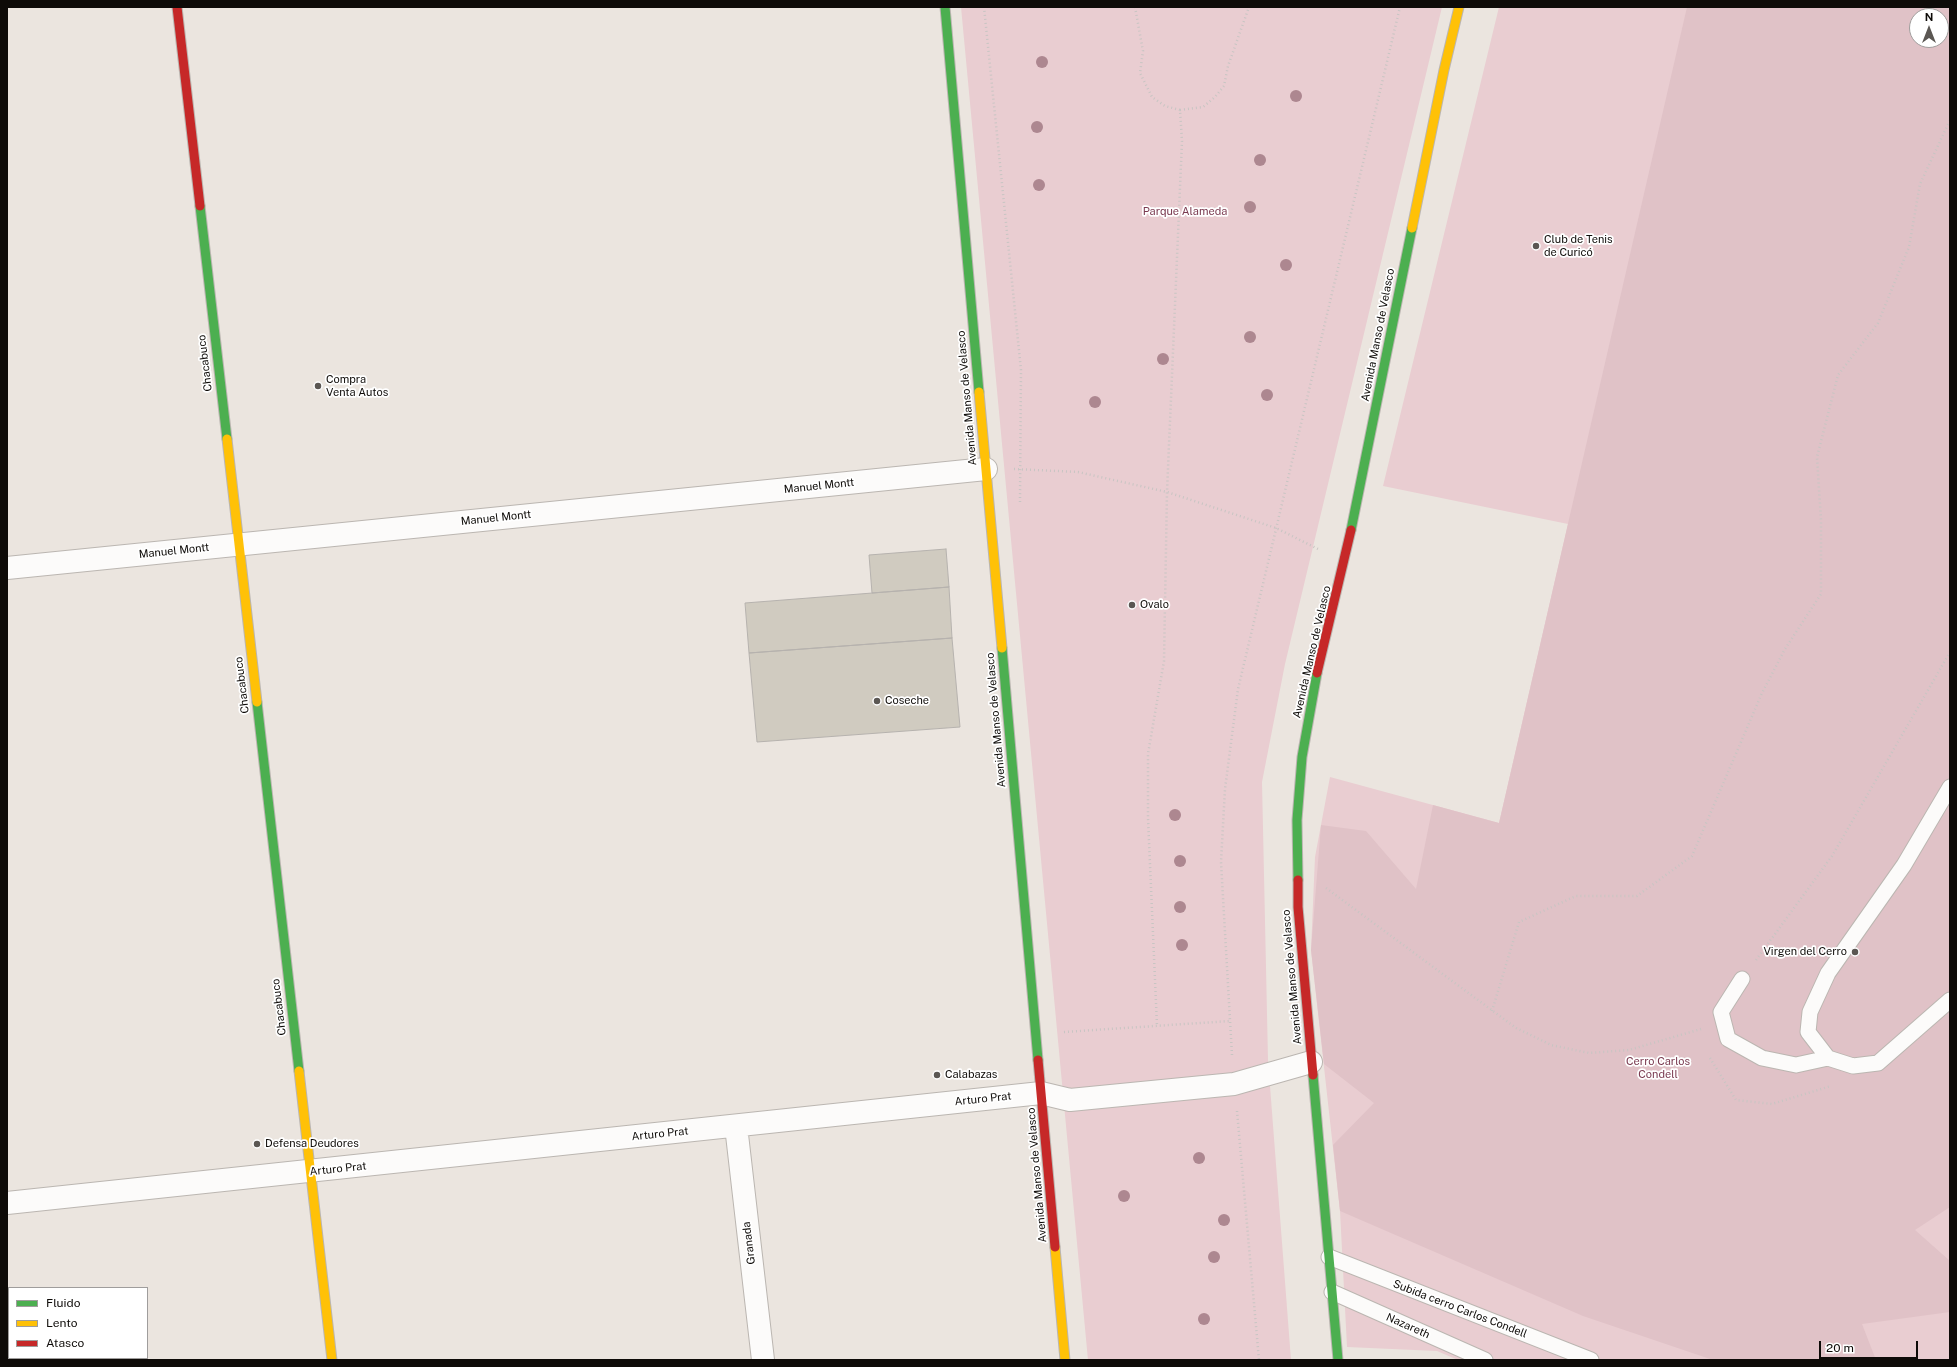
<!DOCTYPE html>
<meta charset="utf-8">
<style>
body{margin:0}
#map{position:relative;width:1957px;height:1367px;overflow:hidden;background:#ebe5df;font-family:"Public Sans",sans-serif}
canvas{display:block}
.frame{position:absolute;inset:0;border:8px solid #0e0b08;pointer-events:none}
.legend{position:absolute;left:8px;top:1287px;width:140px;height:72px;box-sizing:border-box;background:#fff;border:1px solid #9f9d9c;margin:0;padding:5px 7px;list-style:none;font-size:12px;color:#0e0b08}
.legend li{display:flex;align-items:center;gap:8px;height:20px}
.legend b{width:20px;border:1px solid #9f9d9c}
.north{position:absolute;left:1909px;top:8px;width:40px;height:40px;box-sizing:border-box;background:#fff;border:1px solid #9f9d9c;border-radius:50%;rotate:0deg;font-size:11px;font-weight:700;line-height:16px;text-align:center;color:#0e0b08}
.north::after{content:'';display:block;margin:auto;width:14px;height:18px;background:#5b5753;clip-path:polygon(50% 0,100% 100%,50% 72%,0 100%)}
.scale{position:absolute;left:1819px;top:1341px;width:99px;height:18px;box-sizing:border-box;border:2px solid #0e0b08;border-top:0;padding-left:5px;font-size:12px;line-height:14px;white-space:nowrap;color:#0e0b08;-webkit-text-stroke:3px #fff;paint-order:stroke}
</style>
<div id="map">
<canvas width="1957" height="1367"></canvas>
<div class="frame"></div>
<ul class="legend">
<li><b style="height:5px;background:#4caf50"></b>Fluido</li>
<li><b style="height:5px;background:#ffc107"></b>Lento</li>
<li><b style="height:5px;background:#c62828"></b>Atasco</li>
</ul>
<div class="north">N</div>
<div class="scale">20 m</div>
</div>
<script>
const g = document.querySelector('canvas').getContext('2d');
g.lineJoin = 'round';
function fillPath(path, color) {
  g.fillStyle = color;
  g.fill(path, 'evenodd');
}
function shape(rows) {
  const path = new Path2D();
  for (const r of rows) {
    path.moveTo(r[0], r[1]);
    for (let i = 2; i < r.length; i += 2) path.lineTo(r[i], r[i + 1]);
  }
  return path;
}
function stroke(path, color, width, dash) {
  g.strokeStyle = color;
  g.lineWidth = width;
  g.lineCap = dash ? 'butt' : 'round';
  g.setLineDash(dash || []);
  g.stroke(path);
}
function drawText(font, color, halo, rows, align = 'center') {
  g.font = font + ' "Public Sans",sans-serif';
  g.lineWidth = 3.5;
  g.setLineDash([]);
  g.textBaseline = 'middle';
  g.strokeStyle = halo;
  g.fillStyle = color;
  for (const [text, x, y, turn = 0] of rows) {
    g.save();
    g.translate(x, y);
    g.rotate((+turn || 0) * Math.PI / 180);
    g.textAlign = isNaN(turn) ? turn : align;
    if (halo) g.strokeText(text, 0, 0);
    g.fillText(text, 0, 0);
    g.restore();
  }
}
const green = shape([
 [961,7,1442,7,1285,664,1262,782,1268,1060,1291,1360,1088,1360],
 [1499,7,1950,7,1950,1360,1458,1360,1437,1351,1347,1347,1340,1211,1311,950,1315,857,1330,777,1499,823,1568,524,1383,486],
 [1917,16,1941,16,1941,40,1917,40]
]);
const forest = shape([
 [1687,7,1950,7,1950,1207,1915,1230,1950,1261,1950,1312,1862,1324,1876,1360,1713,1360,1583,1316,1340,1211,1333,1145,1374,1103,1324,1064,1311,950,1321,825,1366,831,1416,889,1433,805,1499,823],
 [1917,16,1941,16,1941,40,1917,40]
]);
const building = shape([
 [946,549,949,587,872,593,869,555,946,549],
 [949,587,952,638,749,653,745,603,949,587],
 [952,638,960,727,757,742,749,653,952,638]
]);
const path = shape([
 [984,7,1021,370,1020,503],
 [1135,7,1143,51,1140,73,1152,97,1165,106,1180,110,1182,141,1167,492,1164,661,1148,754,1148,818,1157,1026],
 [1180,110,1203,107,1215,97,1224,86,1228,66,1249,7],
 [1014,469,1078,472,1167,492,1276,528,1318,549],
 [1326,888,1516,1028,1551,1045,1589,1053,1629,1050,1701,1029],
 [1756,960,1832,856,1950,652],
 [1492,1011,1519,922,1576,896,1637,896,1692,856,1762,693,1785,649,1821,594,1821,520,1817,457,1838,375,1878,323,1909,247,1920,184,1950,120],
 [1064,1032,1230,1021],
 [1232,1055,1221,862,1225,789,1238,689,1400,7],
 [1710,1058,1736,1100,1772,1104,1831,1086],
 [1237,1111,1259,1360]
]);
const lane = shape([
 [1950,787,1904,865,1828,973,1810,1012,1808,1032,1828,1058,1853,1066,1878,1063,1950,1000],
 [1742,979,1721,1012,1728,1039,1762,1058,1796,1065,1828,1058],
 [1329,1257,1591,1360],
 [1332,1292,1485,1360]
]);
const street = shape([
 [7,568,986,469],
 [736,1126,763,1360],
 [7,1203,1041,1093,1070,1100,1234,1084,1311,1062]
]);
const fast = shape([
 [945,7,979,392],
 [200,206,227,439],
 [1351,530,1412,228],
 [1002,648,1038,1060],
 [257,702,299,1071],
 [1298,880,1297,820,1302,757,1317,673],
 [1313,1075,1338,1360]
]);
const slow = shape([
 [1412,228,1444,70,1459,7],
 [979,392,1002,648],
 [227,439,257,702],
 [299,1071,332,1360],
 [1055,1247,1065,1360]
]);
const jam = shape([
 [177,7,200,206],
 [1317,673,1351,530],
 [1298,880,1298,907,1313,1075],
 [1038,1060,1055,1247]
]);
const trees = [
 [1042,62],
 [1296,96],
 [1037,127],
 [1260,160],
 [1039,185],
 [1250,207],
 [1286,265],
 [1250,337],
 [1163,359],
 [1267,395],
 [1095,402],
 [1175,815],
 [1180,861],
 [1180,907],
 [1182,945],
 [1199,1158],
 [1124,1196],
 [1224,1220],
 [1214,1257],
 [1204,1319]
];
const markers = [
 [1536,246,4,"#5b5753"],
 [318,386,4,"#5b5753"],
 [1132,605,4,"#5b5753"],
 [877,701,4,"#5b5753"],
 [1855,952,4,"#5b5753"],
 [937,1075,4,"#5b5753"],
 [257,1144,4,"#5b5753"]
];
const parkNames = [
 ["Parque Alameda",1185,212],
 ["Cerro Carlos",1658,1062],
 ["Condell",1658,1075]
];
const poiNames = [
 ["Club de Tenis",1544,240],
 ["de Curicó",1544,253],
 ["Compra",326,380],
 ["Venta Autos",326,393],
 ["Ovalo",1140,605],
 ["Coseche",885,701],
 ["Virgen del Cerro",1847,952,"right"],
 ["Calabazas",945,1075],
 ["Defensa Deudores",265,1144]
];
const streetNames = [
 ["Avenida Manso de Velasco",1378,335,-79],
 ["Chacabuco",205,363,-97],
 ["Avenida Manso de Velasco",967,398,-95],
 ["Manuel Montt",819,486,-6],
 ["Manuel Montt",496,518,-6],
 ["Manuel Montt",174,551,-6],
 ["Avenida Manso de Velasco",1312,652,-77],
 ["Chacabuco",242,685,-97],
 ["Avenida Manso de Velasco",996,720,-95],
 ["Avenida Manso de Velasco",1292,977,-95],
 ["Chacabuco",279,1007,-97],
 ["Arturo Prat",983,1099,-6],
 ["Arturo Prat",660,1134,-6],
 ["Arturo Prat",338,1169,-6],
 ["Avenida Manso de Velasco",1037,1175,-95],
 ["Granada",749,1243,-97],
 ["Subida cerro Carlos Condell",1460,1309,21],
 ["Nazareth",1408,1326,24]
];
fillPath(green, '#e9cdd1');
fillPath(forest, '#e0c2c7');
fillPath(building, '#d0cbc0');
stroke(building, '#b6b2ae', 1);
stroke(lane, '#bbb6b1', 17);
stroke(street, '#bbb6b1', 24);
stroke(fast, '#bbb6b1', 11);
stroke(slow, '#bbb6b1', 11);
stroke(jam, '#bbb6b1', 11);
stroke(path, '#c8c5c3', 2.5, [1, 3]);
stroke(lane, '#fcfbfa', 15);
stroke(street, '#fcfbfa', 22);
stroke(fast, '#4caf50', 9);
stroke(slow, '#ffc107', 9);
stroke(jam, '#c62828', 9);
g.fillStyle = '#ad8790';
for (const [x, y] of trees) {
  g.beginPath();
  g.arc(x, y, 6, 0, 2 * Math.PI);
  g.fill();
}
for (const [x, y, r, color] of markers) {
  const dot = new Path2D();
  dot.arc(x, y, r, 0, 2 * Math.PI);
  g.fillStyle = color;
  g.fill(dot);
  stroke(dot, '#fff', 1.5);
}
drawText('11px', '#7a3a50', '#fff', parkNames);
drawText('11px', '#0e0b08', '#fff', poiNames, 'left');
drawText('11px', '#0e0b08', '#fff', streetNames);
</script>
